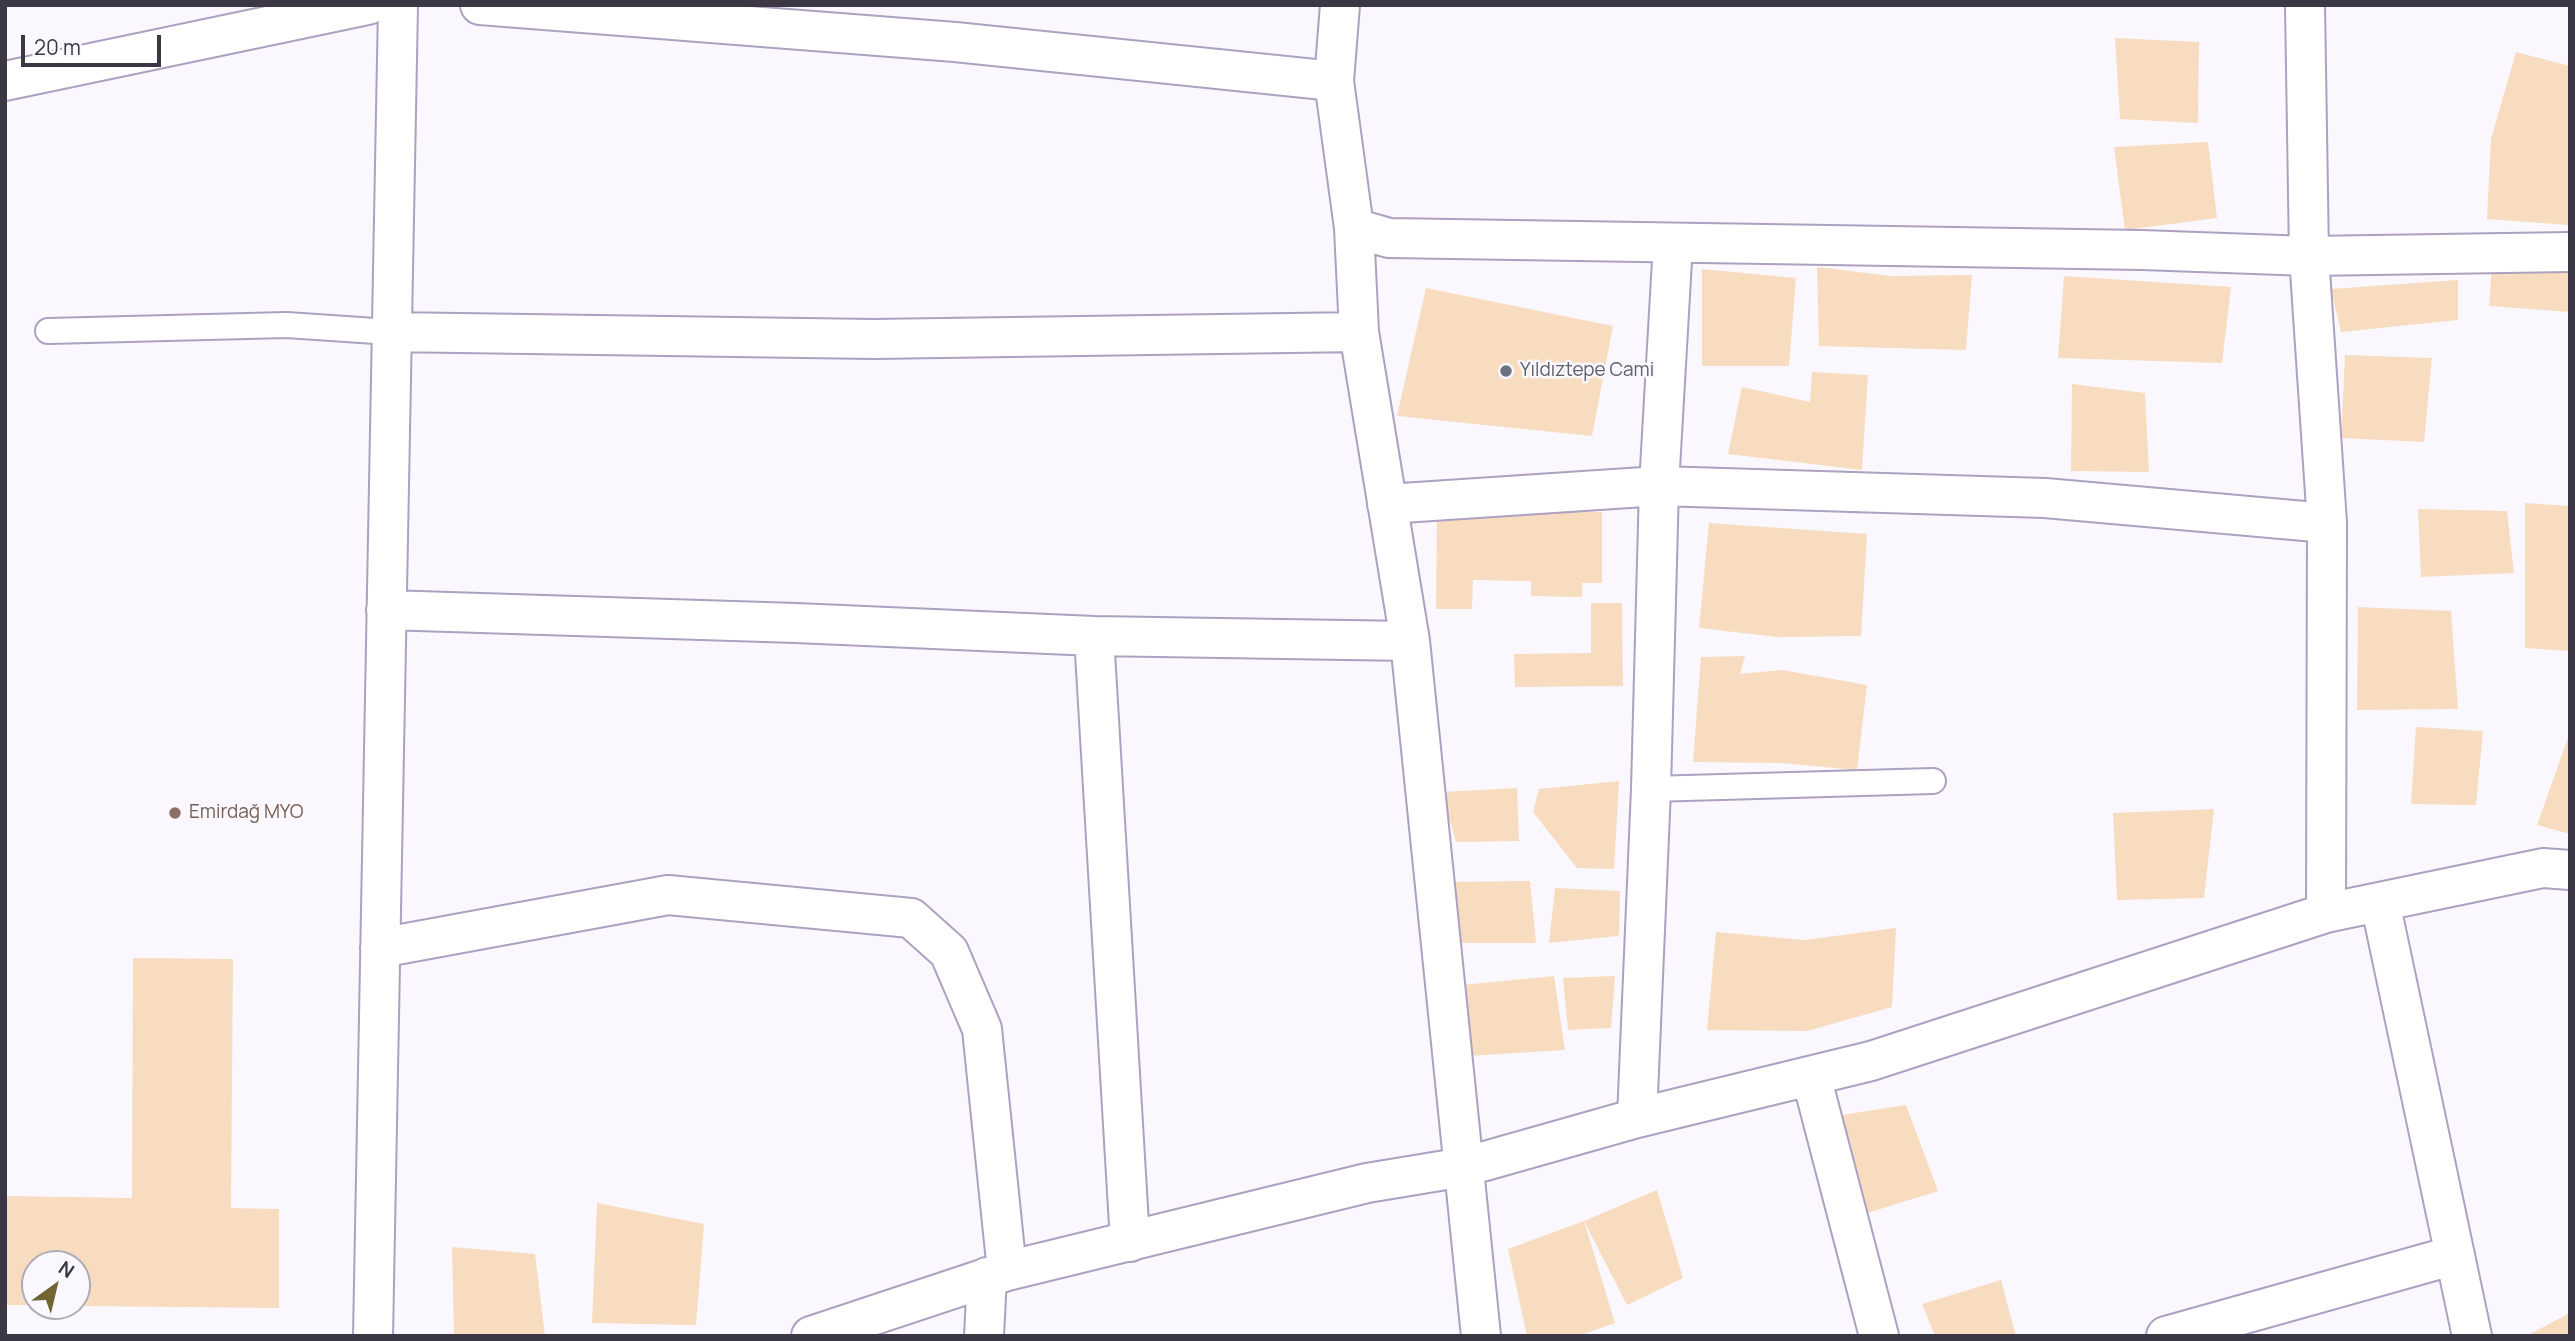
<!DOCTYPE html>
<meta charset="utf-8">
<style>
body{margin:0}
#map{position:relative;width:2575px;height:1341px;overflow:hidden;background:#faf8fe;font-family:Manrope,sans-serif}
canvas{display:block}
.frame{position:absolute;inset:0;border:7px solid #3c3744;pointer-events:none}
.north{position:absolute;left:21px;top:1250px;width:70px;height:70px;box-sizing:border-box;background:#faf8fe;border:2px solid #aeabb4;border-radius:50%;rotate:34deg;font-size:19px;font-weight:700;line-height:28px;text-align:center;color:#3c3744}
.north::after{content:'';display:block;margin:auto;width:24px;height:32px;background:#716633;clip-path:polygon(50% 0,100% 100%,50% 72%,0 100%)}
.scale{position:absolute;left:21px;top:35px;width:140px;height:32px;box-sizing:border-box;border:4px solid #3c3744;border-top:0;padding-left:9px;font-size:21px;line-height:24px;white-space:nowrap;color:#3c3744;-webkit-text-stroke:5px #faf8fe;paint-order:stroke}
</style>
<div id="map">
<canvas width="2575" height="1341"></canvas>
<div class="frame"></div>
<div class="north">N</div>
<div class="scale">20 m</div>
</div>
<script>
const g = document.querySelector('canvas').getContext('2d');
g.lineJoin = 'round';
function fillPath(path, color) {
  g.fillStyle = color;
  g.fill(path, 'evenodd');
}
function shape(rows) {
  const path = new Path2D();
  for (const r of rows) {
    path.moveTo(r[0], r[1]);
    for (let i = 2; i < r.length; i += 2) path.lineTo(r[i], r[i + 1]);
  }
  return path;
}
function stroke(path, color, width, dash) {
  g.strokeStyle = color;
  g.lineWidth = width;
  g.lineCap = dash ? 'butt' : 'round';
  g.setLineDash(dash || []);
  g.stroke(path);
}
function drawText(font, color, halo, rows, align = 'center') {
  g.font = font + ' Manrope,sans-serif';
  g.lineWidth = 5;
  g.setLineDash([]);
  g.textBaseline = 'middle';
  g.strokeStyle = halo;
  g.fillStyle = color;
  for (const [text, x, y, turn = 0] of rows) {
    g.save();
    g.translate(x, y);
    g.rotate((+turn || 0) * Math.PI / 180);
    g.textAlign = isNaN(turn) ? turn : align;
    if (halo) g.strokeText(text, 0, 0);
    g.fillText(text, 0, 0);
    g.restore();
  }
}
const building = shape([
 [2115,38,2199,42,2198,123,2120,119],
 [2516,52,2570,66,2569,225,2487,219,2491,139],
 [2208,142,2217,218,2125,230,2114,147],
 [1817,267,1891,276,1972,275,1966,350,1819,346],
 [2492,267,2570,272,2570,312,2489,306],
 [1702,269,1796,278,1789,366,1702,366],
 [2064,276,2231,287,2222,363,2058,358],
 [2458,280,2458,320,2341,332,2331,289],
 [1426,288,1613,326,1592,436,1397,416],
 [2345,355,2432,358,2424,442,2341,438],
 [1812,372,1868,375,1862,470,1728,454,1742,387,1810,402],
 [2072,384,2145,393,2149,472,2071,471],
 [2525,503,2570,506,2568,651,2525,648],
 [1437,509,1602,512,1602,583,1582,583,1582,597,1531,596,1531,581,1473,580,1472,609,1436,609],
 [2418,509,2507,511,2514,573,2421,577],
 [1709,523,1867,534,1861,636,1777,637,1699,628],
 [1591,603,1622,603,1623,686,1515,687,1514,654,1591,653],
 [2358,607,2451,611,2458,709,2357,710],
 [1745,656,1740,674,1782,670,1867,685,1857,770,1781,763,1693,762,1701,657],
 [2416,727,2483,731,2476,805,2411,804],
 [2569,735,2570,736,2570,834,2537,825],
 [1619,781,1614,869,1577,868,1533,812,1539,789],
 [1517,788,1519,841,1456,842,1442,792],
 [2214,809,2204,898,2117,900,2113,813],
 [1530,881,1536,943,1454,943,1448,882],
 [1555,888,1620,891,1619,936,1549,943],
 [1896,928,1892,1007,1807,1031,1707,1030,1716,932,1804,940],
 [133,958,233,959,231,1208,279,1209,279,1308,77,1306,77,1264,35,1264,35,1305,5,1305,5,1196,132,1198],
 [1554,976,1565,1050,1469,1056,1462,985],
 [1615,976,1611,1028,1568,1030,1563,978],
 [1906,1105,1938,1191,1861,1215,1835,1116],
 [1657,1190,1683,1278,1627,1305,1584,1221],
 [597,1203,704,1224,696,1325,592,1323],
 [1584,1221,1615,1323,1578,1336,1527,1336,1508,1249],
 [452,1247,535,1254,545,1336,454,1336],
 [2001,1280,2016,1336,1935,1336,1922,1304],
 [2570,1313,2570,1336,2526,1336]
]);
const service = shape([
 [48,331,287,325,390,332],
 [1651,789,1933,781]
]);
const minor = shape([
 [480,5,955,42,1334,81],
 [1340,5,1334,81,1354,228,1359,332,1410,641,1481,1336],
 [2305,5,2309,256,2327,523,2326,913],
 [5,81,368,5],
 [1354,228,1389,238,2142,250,2309,256,2570,252],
 [390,332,873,339,1359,332],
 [1387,504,1659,486,2045,498,2327,523],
 [386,610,796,623,1094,636,1410,641],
 [1094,636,1130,1242],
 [2380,902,2472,1336],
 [380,948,668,895,911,918,949,952,982,1029,1007,1271],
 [1811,1076,1879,1336],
 [1637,1118,1651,789,1659,486,1673,243],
 [373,1336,398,5],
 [811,1336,1007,1271,1367,1183,1464,1167,1637,1118,1871,1061,2326,913,2543,868,2570,870],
 [984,1336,987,1277],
 [2166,1336,2455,1255]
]);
const markers = [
 [1506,371,7,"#6b7280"],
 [175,813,7,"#8d6e63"]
];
const worshipNames = [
 ["Yıldıztepe Cami",1520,371]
];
const educationNames = [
 ["Emirdağ MYO",189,813]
];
fillPath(building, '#f7dcc0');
stroke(service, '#ada0c0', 28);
stroke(minor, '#ada0c0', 42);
stroke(service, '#fff', 24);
stroke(minor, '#fff', 38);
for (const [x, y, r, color] of markers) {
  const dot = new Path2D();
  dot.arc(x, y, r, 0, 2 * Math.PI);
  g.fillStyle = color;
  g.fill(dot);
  stroke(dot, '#faf8fe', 2.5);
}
drawText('19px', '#5b616d', '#faf8fe', worshipNames, 'left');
drawText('19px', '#785e54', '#faf8fe', educationNames, 'left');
</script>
